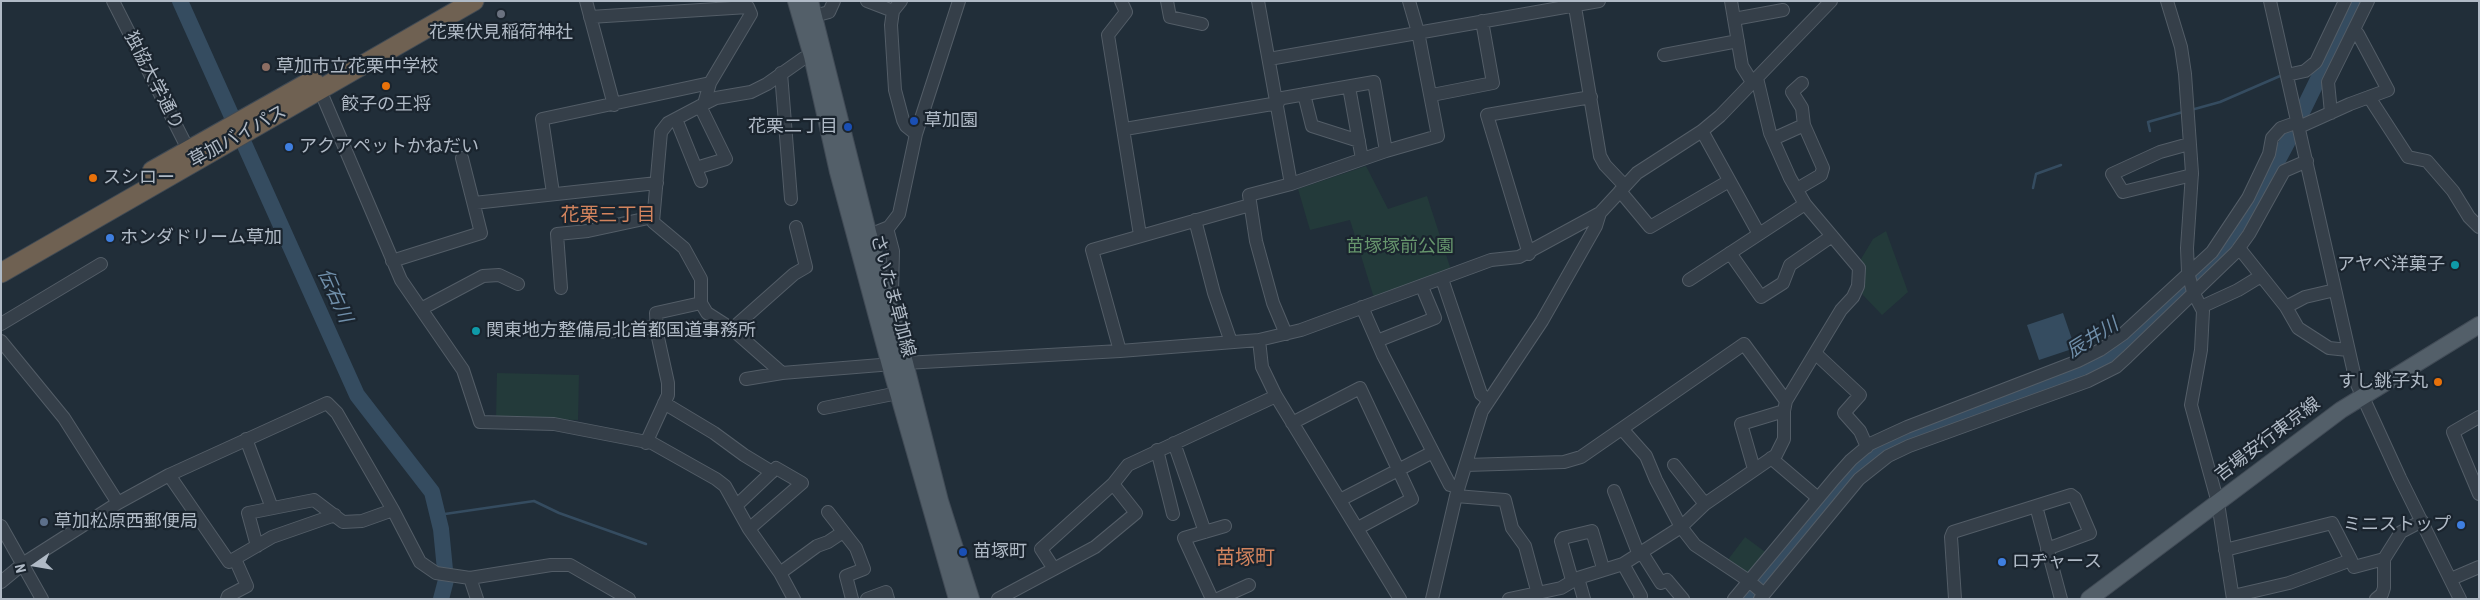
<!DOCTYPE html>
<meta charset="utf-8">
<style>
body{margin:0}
#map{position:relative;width:2480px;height:600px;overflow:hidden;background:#212e39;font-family:"Roboto Condensed",sans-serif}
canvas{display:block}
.frame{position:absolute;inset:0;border:2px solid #b0bac6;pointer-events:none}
.north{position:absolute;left:10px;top:540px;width:50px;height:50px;-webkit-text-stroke:4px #1a242e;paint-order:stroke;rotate:257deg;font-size:14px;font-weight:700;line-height:20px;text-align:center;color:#b0bac6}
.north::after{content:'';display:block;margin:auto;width:18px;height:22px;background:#b0bac6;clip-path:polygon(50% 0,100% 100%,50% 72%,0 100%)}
</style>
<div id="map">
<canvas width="2480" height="600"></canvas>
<div class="frame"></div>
<div class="north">N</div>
</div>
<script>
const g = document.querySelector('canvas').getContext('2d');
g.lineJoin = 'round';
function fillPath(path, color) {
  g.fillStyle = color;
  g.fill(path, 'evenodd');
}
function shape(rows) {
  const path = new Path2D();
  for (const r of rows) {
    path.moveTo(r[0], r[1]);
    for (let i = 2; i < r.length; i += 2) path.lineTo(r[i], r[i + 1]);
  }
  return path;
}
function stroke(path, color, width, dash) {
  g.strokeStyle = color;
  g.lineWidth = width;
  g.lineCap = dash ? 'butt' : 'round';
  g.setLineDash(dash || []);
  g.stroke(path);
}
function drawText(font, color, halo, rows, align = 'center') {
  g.font = font + ' "Roboto Condensed","Noto Sans JP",sans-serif';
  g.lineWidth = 4.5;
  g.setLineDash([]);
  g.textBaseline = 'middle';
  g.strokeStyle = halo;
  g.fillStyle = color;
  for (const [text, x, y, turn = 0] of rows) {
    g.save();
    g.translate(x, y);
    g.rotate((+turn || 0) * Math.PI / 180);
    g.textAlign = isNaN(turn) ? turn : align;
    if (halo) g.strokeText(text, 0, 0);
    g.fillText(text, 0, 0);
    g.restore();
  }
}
const green = shape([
 [1366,166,1388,209,1427,196,1451,270,1374,298,1350,220,1310,230,1298,189],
 [1886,231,1908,292,1882,315,1862,294,1861,259,1873,239],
 [497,373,579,375,578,420,496,418],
 [1745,537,1768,554,1746,575,1727,561]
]);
const water = shape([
 [2063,313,2075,348,2039,360,2027,325]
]);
const stream = shape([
 [2345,24,2349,31],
 [2191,110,2220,102,2280,76],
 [2150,131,2148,122,2183,112],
 [2033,188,2036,174,2061,165],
 [438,515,534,501,559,513,646,544]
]);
const river = shape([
 [180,1,357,395,432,492,441,529,446,580,441,599],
 [1748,599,1860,464,1878,450,1899,440,2090,369,2127,344,2211,265,2240,231,2287,143,2356,1]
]);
const minor = shape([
 [113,1,192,157],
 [586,1,614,105],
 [867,1,893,11],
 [901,1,893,11,891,25,895,90,903,120,906,126,916,134],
 [1121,1,1126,12,1108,35,1140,235],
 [1167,1,1170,17,1202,24],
 [1258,1,1291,184],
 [1574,1,1600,156,1605,165,1624,185],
 [1731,1,1742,66,1752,82],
 [2167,1,2181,47,2185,74,2192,173,2187,248,2188,272,2193,292,2203,311,2201,350,2191,405,2218,503,2233,599],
 [2270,1,2356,382,2400,478,2460,599],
 [814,16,829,12,834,1],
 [590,17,748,7,751,14,710,83,704,104],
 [1734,19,1783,10],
 [1664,55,1738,41],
 [1269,59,1599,1],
 [781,73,791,199],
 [2287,75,2305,71,2316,62,2345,1],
 [1349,87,1362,159],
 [320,90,401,280,463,370,480,422,554,424,652,443,716,479,725,486,749,529,780,573,794,599],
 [1304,94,1312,126,1359,141],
 [1432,95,1493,83,1482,21],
 [2369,97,2408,157,2427,161,2453,191,2469,217,2479,227],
 [1277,99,1374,82,1386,151],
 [2331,113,2328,82,2368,1],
 [676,119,701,181],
 [2299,127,2350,104,2388,90,2358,34,2353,31],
 [1125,129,1278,103],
 [1702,131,1759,234],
 [1773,139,1804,125,1802,108,1792,92,1802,83],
 [2189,144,2160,152,2112,174,2123,192,2192,175],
 [696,168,726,159,700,106],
 [1797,189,1821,175,1823,168,1804,125],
 [1620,191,1650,227,1729,181],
 [553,193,542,119,710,83],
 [474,203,657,183],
 [1195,220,1214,293,1231,342],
 [862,238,889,227,899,214,916,134,959,1],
 [2239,248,2286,307,2298,328,2329,348,2348,350],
 [1730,253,1761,297,1783,283,1790,265,1832,236],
 [1529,254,1487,115,1591,97],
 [392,261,481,233,462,158],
 [1442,279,1481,394,1488,400],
 [1689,280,1805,204],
 [561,288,557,234,588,231,653,217],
 [885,296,892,293,893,251,887,228],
 [701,303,707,313,732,329,782,373],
 [1362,307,1383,355,1450,485,1458,487],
 [2201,307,2238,290,2261,276],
 [2286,307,2305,297,2335,290],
 [421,309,483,276,499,275,518,284],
 [1,324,101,264],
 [732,329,794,274,806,267,796,227],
 [604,332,657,327],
 [1286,334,1273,303,1256,241,1249,195,1291,184,1386,151,1438,136,1418,32,1409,1],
 [1259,340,1262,367,1276,396,1400,599],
 [1,341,64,418,118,503],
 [1377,341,1435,318,1422,287],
 [1120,351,1092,250,1250,205],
 [1815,353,1860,395,1844,413,1860,431,1867,447],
 [746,379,782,373,905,363,1120,351,1259,340,1301,330,1491,260,1519,257,1600,213],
 [664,403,714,433,744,455,772,472],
 [824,408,898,393],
 [2479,417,2453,432,2479,494],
 [1292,423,1360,388,1412,499,1358,528],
 [1622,429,1646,456,1656,480,1681,527,1695,545,1749,581,1764,594],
 [246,439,272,508],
 [646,443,668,395,668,383,657,333,656,313,701,303,701,279,684,248,653,222,661,132,668,123,704,104,716,98,751,92,767,84,804,58,812,56],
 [1174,443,1205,532],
 [1157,450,1173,514],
 [1771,458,1818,498],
 [1466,465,1564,462,1581,457,1744,344,1786,401],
 [1674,465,1705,504],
 [1754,469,1741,424,1784,411],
 [169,475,229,562,272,537,335,515],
 [1614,491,1639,555],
 [1456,496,1505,500,1512,528,1525,546,1538,594],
 [1340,500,1433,452],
 [737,505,776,468,802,483,749,529],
 [2036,506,2061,599],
 [828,512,856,548,864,569,846,576,852,599],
 [1,526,42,599],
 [257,546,248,513,314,500,343,522,362,521,393,510],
 [2225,550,2332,523,2351,560,2289,583,2233,596],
 [1642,553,1661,583,1667,580,1683,599],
 [2351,560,2354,567,2384,559],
 [1623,564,1641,596,1640,599],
 [1054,569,1041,549,1113,484,1128,465,1276,396],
 [780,573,817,546,828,542,843,532],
 [470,578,477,599],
 [1578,578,1584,599],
 [2451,579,2479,567],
 [1572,580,1561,541,1563,538,1592,531,1603,568],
 [1,582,24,563,118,503,169,475,327,403,337,413,393,510,420,562,436,573,470,578,551,565,570,565,629,599],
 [227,599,228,596,247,586,235,559],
 [867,599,886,592,888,599],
 [998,599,1095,547,1136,513,1113,484],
 [1212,599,1184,538,1225,526],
 [1218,599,1249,585],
 [1432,599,1456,496,1482,411,1542,321,1596,226,1600,213,1637,173,1702,131,1720,116,1831,1],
 [1509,599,1561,588,1578,578,1623,564,1681,527,1705,504,1776,455,1784,439,1784,411,1786,401,1841,310,1853,297,1858,286,1859,268,1805,204,1790,178,1770,133,1757,78],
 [1734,599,1835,478,1851,460,1870,444,1907,427,2078,361,2100,350,2123,334,2212,252,2248,198,2269,154,2272,138,2281,128,2298,122],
 [1760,599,1859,479,1888,456,1909,446,2088,381,2116,367,2127,357,2236,252,2249,234,2284,171,2307,161],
 [1955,599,1951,537,1953,532,2071,495,2075,498,2090,533,2047,549],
 [2376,599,2382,594,2384,588,2384,559,2401,532,2422,521]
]);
const major = shape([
 [796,1,812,56,838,172,890,365,957,599],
 [810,1,869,236,905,363,940,501,971,599],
 [2089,599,2341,410,2479,325]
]);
const highway = shape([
 [152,171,313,80],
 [1,273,474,1]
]);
const markers = [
 [501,14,5,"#6b7280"],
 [266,67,5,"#8d6e63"],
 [386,86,5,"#e8710a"],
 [914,121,5,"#1a4fb4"],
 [848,127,5,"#1a4fb4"],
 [289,147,5,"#3f7fe0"],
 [93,178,5,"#e8710a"],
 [110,238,5,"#3f7fe0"],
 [2455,265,5,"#0f9aa8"],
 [476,331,5,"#0f9aa8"],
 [2438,382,5,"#e8710a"],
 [44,522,5,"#5c6f8a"],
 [2461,525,5,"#3f7fe0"],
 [963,552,5,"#1a4fb4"],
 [2002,562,5,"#3f7fe0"]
];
const poiNames = [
 ["花栗伏見稲荷神社",501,33,"center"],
 ["草加市立花栗中学校",276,67],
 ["餃子の王将",386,105,"center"],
 ["草加園",924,121],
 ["花栗二丁目",838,127,"right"],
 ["アクアペットかねだい",299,147],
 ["スシロー",103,178],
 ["ホンダドリーム草加",120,238],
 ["アヤベ洋菓子",2445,265,"right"],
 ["関東地方整備局北首都国道事務所",486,331],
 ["すし銚子丸",2428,382,"right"],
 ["草加松原西郵便局",54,522],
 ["ミニストップ",2451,525,"right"],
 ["苗塚町",973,552],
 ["ロヂャース",2012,562]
];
const streetNames = [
 ["独協大学通り",153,81,63],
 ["草加バイパス",238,137,-29],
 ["さいたま草加線",892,296,75],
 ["吉場安行東京線",2268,440,-37]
];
const parkNames = [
 ["苗塚塚前公園",1400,247]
];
const neighbourhoodNames = [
 ["花栗三丁目",608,216]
];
const waterNames = [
 ["伝右川",334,296,66],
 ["辰井川",2093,339,-32]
];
const quarterNames = [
 ["苗塚町",1245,559]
];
fillPath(green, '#233a3a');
fillPath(water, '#354c60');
stroke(stream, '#354c60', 2.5);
stroke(river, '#354c60', 16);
stroke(minor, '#535d67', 14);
stroke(major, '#414b56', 18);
stroke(highway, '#404a54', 21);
stroke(minor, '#353f49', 12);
stroke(major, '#535f69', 16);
stroke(highway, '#6f6152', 19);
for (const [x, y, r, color] of markers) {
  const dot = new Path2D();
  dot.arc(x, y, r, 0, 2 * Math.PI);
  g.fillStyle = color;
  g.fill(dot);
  stroke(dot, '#1a242e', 2);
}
drawText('18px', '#b0bac6', '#1a242e', poiNames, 'left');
drawText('18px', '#b0bac6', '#1a242e', streetNames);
drawText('18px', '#67966d', '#1a242e', parkNames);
drawText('19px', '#d3845e', '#1a242e', neighbourhoodNames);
drawText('italic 19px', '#708faa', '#1a242e', waterNames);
drawText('20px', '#d3845e', '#1a242e', quarterNames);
</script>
